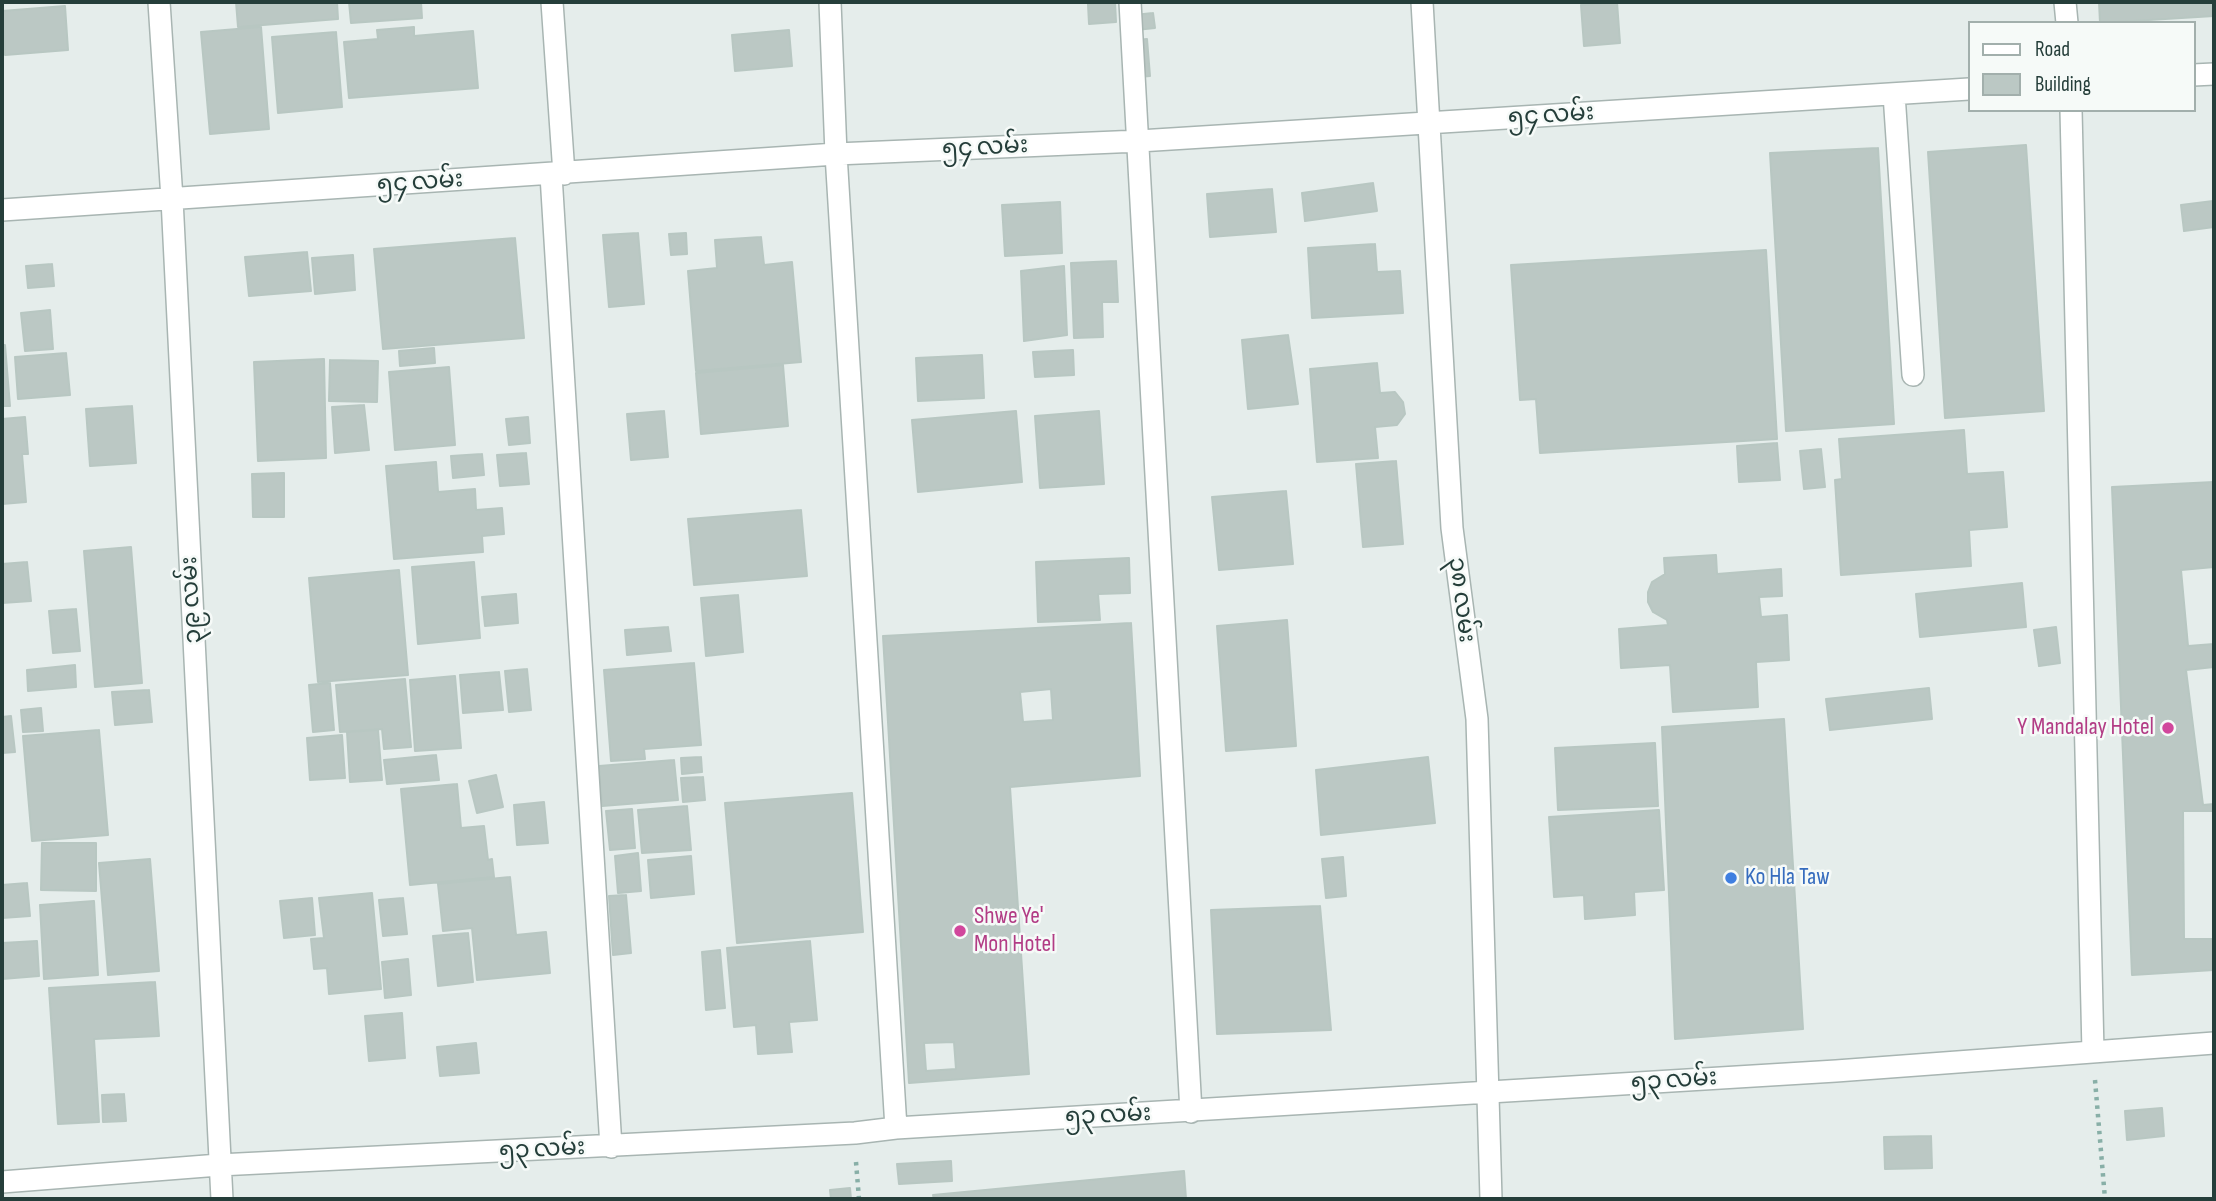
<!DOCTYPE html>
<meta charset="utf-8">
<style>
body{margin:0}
#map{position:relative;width:2216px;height:1201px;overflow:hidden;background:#e5edeb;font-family:"Sofia Sans Condensed",sans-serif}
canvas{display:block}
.frame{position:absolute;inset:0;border:4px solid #253e3a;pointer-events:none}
.legend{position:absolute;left:1968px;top:21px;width:228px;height:91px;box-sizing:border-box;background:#f6faf8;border:2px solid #a2afac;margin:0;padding:9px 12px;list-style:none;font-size:21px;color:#253e3a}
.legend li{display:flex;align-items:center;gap:14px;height:35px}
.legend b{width:35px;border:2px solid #a2afac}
</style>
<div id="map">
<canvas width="2216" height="1201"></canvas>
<div class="frame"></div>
<ul class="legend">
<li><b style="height:9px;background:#fff"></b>Road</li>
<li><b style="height:19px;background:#bbc8c4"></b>Building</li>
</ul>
</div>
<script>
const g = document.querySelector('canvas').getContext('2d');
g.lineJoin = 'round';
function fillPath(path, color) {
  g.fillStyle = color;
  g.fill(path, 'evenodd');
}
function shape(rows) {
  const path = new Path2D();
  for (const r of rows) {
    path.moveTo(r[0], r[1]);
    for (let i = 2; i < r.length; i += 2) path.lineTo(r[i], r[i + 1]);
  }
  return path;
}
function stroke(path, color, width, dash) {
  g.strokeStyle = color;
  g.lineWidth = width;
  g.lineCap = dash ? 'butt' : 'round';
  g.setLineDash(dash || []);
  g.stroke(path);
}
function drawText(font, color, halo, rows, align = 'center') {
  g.font = font + ' "Sofia Sans Condensed","Noto Sans Myanmar",sans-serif';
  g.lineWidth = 5;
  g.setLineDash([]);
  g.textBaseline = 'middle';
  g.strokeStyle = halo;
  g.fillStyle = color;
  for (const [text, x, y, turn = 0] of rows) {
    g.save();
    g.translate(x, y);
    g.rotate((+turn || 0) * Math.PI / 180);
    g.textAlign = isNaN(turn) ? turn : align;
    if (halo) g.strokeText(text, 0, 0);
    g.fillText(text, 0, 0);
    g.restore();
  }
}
const building = shape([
 [236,2,337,2,338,19,238,27,236,2],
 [349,2,421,2,422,18,351,23,349,2],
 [1115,2,1116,22,1089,24,1088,4,1115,2],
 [1617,2,1620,43,1584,46,1581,5,1617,2],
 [2099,2,2214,2,2214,16,2100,23,2099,2],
 [65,6,68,50,5,55,2,11,65,6],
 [1153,13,1155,28,1136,30,1134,15,1153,13],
 [261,27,269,129,210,134,201,32,261,27],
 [414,27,414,36,473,31,478,88,349,98,344,42,378,39,377,30,414,27],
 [789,30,792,66,735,71,732,35,789,30],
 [336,32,342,107,278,113,272,37,336,32],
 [1147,39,1150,76,1139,77,1136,40,1147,39],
 [2026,145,2044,411,1945,418,1928,152,2026,145],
 [1878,148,1894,424,1786,431,1770,153,1878,148],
 [1373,183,1377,211,1305,221,1302,193,1373,183],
 [1272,189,1276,232,1210,237,1207,194,1272,189],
 [2213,201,2214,227,2184,231,2181,205,2213,201],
 [1060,202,1062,253,1005,256,1002,205,1060,202],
 [638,233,644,304,609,307,603,235,638,233],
 [686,233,687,254,671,255,669,234,686,233],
 [761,237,764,265,792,262,801,362,696,371,688,271,717,268,715,240,761,237],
 [515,238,524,338,383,349,374,249,515,238],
 [1375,244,1377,272,1400,271,1403,313,1312,318,1308,248,1375,244],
 [1766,250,1777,439,1540,453,1536,399,1520,400,1511,265,1766,250],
 [307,252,311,291,249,296,245,257,307,252],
 [353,255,355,290,315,294,312,258,353,255],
 [1116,261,1118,302,1102,302,1103,337,1074,338,1071,263,1116,261],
 [52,264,54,286,28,288,26,266,52,264],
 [1064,266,1067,335,1024,341,1021,271,1064,266],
 [50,310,53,349,25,351,21,313,50,310],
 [1288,335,1298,404,1248,409,1242,340,1288,335],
 [2,345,5,345,10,406,2,406,2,345],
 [434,348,435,363,400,366,399,351,434,348],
 [1073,350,1074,375,1035,377,1033,352,1073,350],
 [66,353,70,395,18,399,15,357,66,353],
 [982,355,984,398,918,401,916,358,982,355],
 [324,359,326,458,258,461,254,362,324,359],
 [330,360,378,361,377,402,329,401,330,360],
 [1377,363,1380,393,1395,392,1403,402,1405,414,1397,425,1375,427,1378,458,1317,462,1310,369,1377,363],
 [783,365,788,426,701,434,696,373,783,365],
 [449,367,455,445,395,450,389,372,449,367],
 [364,405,369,450,335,453,332,407,364,405],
 [132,406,136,463,90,466,86,409,132,406],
 [664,411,668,457,631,460,627,414,664,411],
 [1016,411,1022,482,918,492,912,420,1016,411],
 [1099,411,1104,484,1040,488,1035,416,1099,411],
 [25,417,28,454,22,454,26,502,2,504,2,419,25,417],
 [528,417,530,443,509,445,506,419,528,417],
 [1964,430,1967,474,2003,472,2007,527,1969,530,1971,566,1841,575,1835,480,1842,479,1839,439,1964,430],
 [1777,443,1780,480,1739,482,1737,446,1777,443],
 [1821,449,1825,487,1804,489,1800,451,1821,449],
 [526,453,529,484,500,486,497,455,526,453],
 [482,454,484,475,453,478,451,456,482,454],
 [1396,461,1403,544,1363,547,1356,464,1396,461],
 [436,462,438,492,475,489,476,510,502,508,504,534,482,536,483,552,394,559,386,466,436,462],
 [284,473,284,517,253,517,252,474,284,473],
 [2214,482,2214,970,2132,975,2112,487,2214,482],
 [1286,491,1293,564,1219,570,1212,497,1286,491],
 [801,510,807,576,694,585,688,519,801,510],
 [131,547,142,683,95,687,84,551,131,547],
 [1716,555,1717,574,1781,569,1782,596,1759,597,1761,617,1787,615,1789,660,1756,662,1758,707,1673,712,1670,665,1621,668,1619,629,1668,625,1667,620,1653,612,1648,602,1648,592,1652,582,1665,574,1664,558,1716,555],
 [1129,558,1130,593,1098,594,1100,620,1038,622,1036,562,1129,558],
 [27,562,31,601,2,603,2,564,27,562],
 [474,562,480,638,418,644,412,567,474,562],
 [2214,567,2214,644,2188,646,2181,570,2214,567],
 [399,570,408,675,318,682,309,578,399,570],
 [2022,583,2026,627,1920,637,1916,594,2022,583],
 [516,594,518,623,485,626,482,597,516,594],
 [738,595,743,652,706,656,701,598,738,595],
 [76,609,80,651,53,653,49,611,76,609],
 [1287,620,1296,746,1226,751,1217,626,1287,620],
 [1131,623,1140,776,1010,787,1029,1074,909,1083,883,636,1131,623],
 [668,627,671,651,627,655,625,630,668,627],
 [2056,627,2060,663,2039,666,2034,630,2056,627],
 [694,663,701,745,644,749,645,759,611,761,604,670,694,663],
 [75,665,76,687,28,691,27,670,75,665],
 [2214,667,2214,804,2203,805,2186,670,2214,667],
 [527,669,531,710,509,712,505,671,527,669],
 [499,672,503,710,463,713,460,675,499,672],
 [455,676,461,748,415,751,410,680,455,676],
 [405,679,411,747,384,749,382,729,340,732,336,685,405,679],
 [330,683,334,730,313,732,309,685,330,683],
 [1929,688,1932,719,1830,730,1826,699,1929,688],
 [1051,689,1053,720,1023,722,1020,692,1051,689],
 [149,690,152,722,115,725,112,692,149,690],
 [41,708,43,731,23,732,21,710,41,708],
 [11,716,15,752,2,753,2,717,11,716],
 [1784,719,1803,1029,1675,1039,1662,727,1784,719],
 [99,730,108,835,32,841,23,736,99,730],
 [378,730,382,780,350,782,347,732,378,730],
 [342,735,345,778,310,780,307,738,342,735],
 [1655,743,1658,806,1558,810,1555,748,1655,743],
 [436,755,439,780,387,784,384,760,436,755],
 [701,757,702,772,682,774,681,758,701,757],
 [1428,757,1435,823,1321,835,1316,770,1428,757],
 [674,760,678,800,602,806,599,766,674,760],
 [496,775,503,807,477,813,469,781,496,775],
 [703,777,705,800,683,802,681,778,703,777],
 [457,784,461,828,484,826,488,860,492,859,494,877,410,885,401,789,457,784],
 [852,793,863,932,737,943,725,803,852,793],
 [544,802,548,843,517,845,514,805,544,802],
 [687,806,691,850,642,853,638,810,687,806],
 [632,809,635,848,610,850,606,811,632,809],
 [1659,810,1664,890,1634,892,1635,915,1585,919,1584,895,1554,897,1549,817,1659,810],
 [2183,811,2214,811,2214,939,2184,939,2183,811],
 [42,843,96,843,96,891,41,890,42,843],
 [638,853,641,891,618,893,615,856,638,853],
 [691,856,694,894,651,898,648,860,691,856],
 [1343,857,1346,896,1326,898,1322,859,1343,857],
 [150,859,159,971,108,975,99,863,150,859],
 [510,877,516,935,546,932,550,973,477,980,472,928,443,931,438,884,510,877],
 [27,883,30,916,2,918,2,885,27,883],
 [372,893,381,989,329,994,327,968,314,969,311,939,324,938,319,898,372,893],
 [626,895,631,953,613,955,609,896,626,895],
 [312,898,315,935,284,938,280,901,312,898],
 [403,898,407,934,383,936,379,900,403,898],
 [94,901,98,975,44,979,40,905,94,901],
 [1320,906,1331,1030,1217,1034,1211,910,1320,906],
 [468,933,473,982,438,986,433,936,468,933],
 [37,941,39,976,2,979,2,943,37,941],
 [810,941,817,1020,789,1022,792,1052,758,1054,756,1025,734,1027,727,948,810,941],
 [720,950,725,1008,706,1010,702,952,720,950],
 [408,959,411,995,385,998,382,962,408,959],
 [155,982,159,1036,94,1039,99,1122,58,1124,49,988,155,982],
 [402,1013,405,1058,369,1061,365,1016,402,1013],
 [954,1042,956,1069,926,1071,924,1043,954,1042],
 [476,1043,479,1073,440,1076,437,1047,476,1043],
 [124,1094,126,1121,103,1122,102,1095,124,1094],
 [2162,1108,2164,1136,2127,1140,2125,1111,2162,1108],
 [1931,1136,1932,1168,1885,1169,1884,1137,1931,1136],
 [951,1161,952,1181,899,1184,897,1164,951,1161],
 [1184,1171,1186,1199,934,1199,933,1195,1184,1171],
 [850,1188,851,1199,831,1199,830,1190,850,1188]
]);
const path = shape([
 [2095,1080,2105,1199],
 [856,1162,859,1199]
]);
const minor = shape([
 [159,2,172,199,222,1199],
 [552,2,564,174],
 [830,2,836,154,896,1128],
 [1130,2,1191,1112],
 [1422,2,1452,528,1477,719,1491,1199],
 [2065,2,2067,23],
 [2193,75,2214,74],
 [1894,94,1913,375],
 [2071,110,2093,1052],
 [551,175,611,1147],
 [2,210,836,154,1139,141,1969,89],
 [2,1182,219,1165,855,1133,896,1128,1836,1071,2214,1043]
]);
const markers = [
 [2168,728,7,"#d1479c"],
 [1731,878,7,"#3f7fe0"],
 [960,931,7,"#d1479c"]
];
const streetNames = [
 ["၅၄ လမ်း",1551,116,-4],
 ["၅၄ လမ်း",985,148,-3],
 ["၅၄ လမ်း",420,183,-4],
 ["၃၉ လမ်း",192,600,-93],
 ["၃၈ လမ်း",1461,600,83],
 ["၅၃ လမ်း",1674,1081,-4],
 ["၅၃ လမ်း",1108,1116,-3],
 ["၅၃ လမ်း",542,1150,-3]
];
const hotelNames = [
 ["Y Mandalay Hotel",2154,728],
 ["Shwe Ye'",974,917,"left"],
 ["Mon Hotel",974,945,"left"]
];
const shopNames = [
 ["Ko Hla Taw",1745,878]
];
fillPath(building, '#bbc8c4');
stroke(building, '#b8c7c2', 2);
stroke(minor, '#a8b5b2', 24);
stroke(path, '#88afa7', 4.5, [3.5, 5]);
stroke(minor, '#fff', 21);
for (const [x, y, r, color] of markers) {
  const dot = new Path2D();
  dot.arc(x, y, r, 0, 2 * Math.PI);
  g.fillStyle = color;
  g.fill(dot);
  stroke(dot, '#f6faf8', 2.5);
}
drawText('24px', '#253e3a', '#f6faf8', streetNames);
drawText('24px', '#b23c85', '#f6faf8', hotelNames, 'right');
drawText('24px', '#366cbe', '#f6faf8', shopNames, 'left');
</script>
